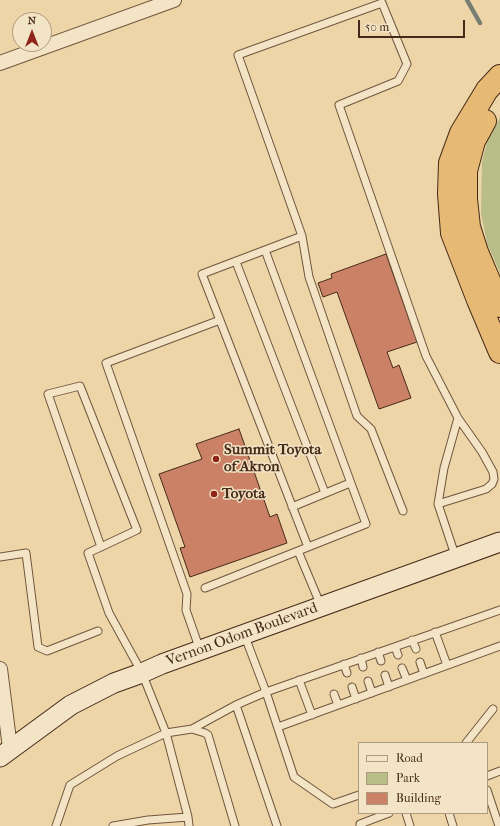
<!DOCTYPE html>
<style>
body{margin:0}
#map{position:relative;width:500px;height:826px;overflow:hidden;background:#edd5a8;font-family:"IM FELL French Canon",serif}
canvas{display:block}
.legend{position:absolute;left:358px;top:742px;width:130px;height:72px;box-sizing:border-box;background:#f3e4c6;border:1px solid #ae9a81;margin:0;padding:5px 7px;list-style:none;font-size:12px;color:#462a19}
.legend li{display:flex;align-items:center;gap:8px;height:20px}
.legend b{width:20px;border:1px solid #ae9a81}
.north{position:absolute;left:12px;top:12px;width:40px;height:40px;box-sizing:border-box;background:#f3e4c6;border:1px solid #ae9a81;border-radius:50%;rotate:0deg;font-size:11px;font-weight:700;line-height:16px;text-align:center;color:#462a19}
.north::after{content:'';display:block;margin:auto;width:14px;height:18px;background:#8f2418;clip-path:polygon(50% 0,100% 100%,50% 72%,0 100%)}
.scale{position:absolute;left:358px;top:20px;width:107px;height:18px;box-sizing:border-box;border:2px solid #462a19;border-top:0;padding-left:5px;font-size:12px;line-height:14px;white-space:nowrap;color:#462a19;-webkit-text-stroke:3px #f3e4c6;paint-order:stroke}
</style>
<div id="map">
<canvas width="500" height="826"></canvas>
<ul class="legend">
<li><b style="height:5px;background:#f3e4c6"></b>Road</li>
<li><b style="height:11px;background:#b9bd87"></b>Park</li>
<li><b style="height:11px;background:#cb8166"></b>Building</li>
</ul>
<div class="north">N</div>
<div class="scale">50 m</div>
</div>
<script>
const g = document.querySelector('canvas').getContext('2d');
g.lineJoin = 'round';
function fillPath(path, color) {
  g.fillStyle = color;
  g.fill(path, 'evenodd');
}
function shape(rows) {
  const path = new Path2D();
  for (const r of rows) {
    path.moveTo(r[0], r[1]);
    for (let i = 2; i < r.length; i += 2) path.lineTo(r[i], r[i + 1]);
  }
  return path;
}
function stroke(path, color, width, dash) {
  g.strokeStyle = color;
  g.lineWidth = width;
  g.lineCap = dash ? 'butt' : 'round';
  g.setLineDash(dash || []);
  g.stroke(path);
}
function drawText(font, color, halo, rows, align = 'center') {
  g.font = font + ' "IM FELL French Canon",serif';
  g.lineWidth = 3;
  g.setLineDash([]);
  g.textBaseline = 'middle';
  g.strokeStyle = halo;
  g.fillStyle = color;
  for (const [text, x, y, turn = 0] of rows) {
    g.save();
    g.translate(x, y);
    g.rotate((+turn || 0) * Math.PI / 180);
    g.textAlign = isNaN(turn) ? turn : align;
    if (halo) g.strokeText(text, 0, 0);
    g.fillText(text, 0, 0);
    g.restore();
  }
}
const green = shape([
 [500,117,500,273,487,243,481,213,482,162,487,142]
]);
const stream = shape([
 [467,0,480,23]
]);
const building = shape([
 [386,254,417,342,387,352,393,368,399,365,411,398,379,409,337,292,323,297,318,283,332,278,331,274,386,254],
 [239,429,270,517,277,514,287,543,190,577,180,548,185,547,159,474,202,459,196,444,239,429]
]);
const service = shape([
 [265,250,366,524,308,547],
 [236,262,325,493],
 [438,504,486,489,492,484,494,479,493,472,482,452,458,418],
 [292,507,350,483],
 [403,511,371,429,357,416,309,277,302,236,238,55,382,3,407,64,398,81,339,105,426,356,458,418,444,468,438,504,456,558],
 [101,547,48,394,80,386,137,530,88,553,109,613,142,673,166,733,188,817,148,820,113,826],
 [298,551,321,606],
 [0,557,26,553,38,647,47,651,98,631],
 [205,588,308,547,202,274,302,236],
 [435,632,447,665],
 [244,634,266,692,294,777,333,804,359,795],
 [412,640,416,649],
 [395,647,398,655],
 [200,650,186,610,187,594,106,363,220,320],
 [378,652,381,661],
 [361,658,363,667],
 [420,662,424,674],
 [344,664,347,673],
 [402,668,407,680],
 [385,675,389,687],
 [299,680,312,715],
 [368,681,372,693],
 [352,687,356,699],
 [334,694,338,705],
 [236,705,277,826],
 [278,727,500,646],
 [192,729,236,705,266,692,500,610],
 [466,743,493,709],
 [487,776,500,771],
 [487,790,499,826],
 [406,813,410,826],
 [449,813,453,826],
 [188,817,189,826],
 [56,826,70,785,117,756,166,733,192,729,205,733,208,735,235,826],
 [360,826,360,824,389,813]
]);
const minor = shape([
 [0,63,174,0],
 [0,669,10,748]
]);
const secondary = shape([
 [0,757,71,705,114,683,142,673,162,664,500,542]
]);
const motorway = shape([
 [500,76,487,90,461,133,450,163,449,194,452,233,478,300,500,352],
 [485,121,474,141,466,171,466,199,469,227,477,252,500,306]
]);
const markers = [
 [216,459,4,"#8f2418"],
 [214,494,4,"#8f2418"]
];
const poiNames = [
 ["Summit Toyota",224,450],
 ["of Akron",224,467],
 ["Toyota",222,494]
];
const streetNames = [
 ["Vernon Odom Boulevard",242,635,-20]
];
fillPath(green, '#b9bd87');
stroke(stream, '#787f72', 4.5);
fillPath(building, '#cb8166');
stroke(building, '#462a19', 1);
stroke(service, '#70553d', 9);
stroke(minor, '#70553d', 16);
stroke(secondary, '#462a19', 21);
stroke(motorway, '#462a19', 24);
stroke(service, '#f3e4c6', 7);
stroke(minor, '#f3e4c6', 14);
stroke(secondary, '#f3e4c6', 19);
stroke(motorway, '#e6ba74', 22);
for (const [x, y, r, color] of markers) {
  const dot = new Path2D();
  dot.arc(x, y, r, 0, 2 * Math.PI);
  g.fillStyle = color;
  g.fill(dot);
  stroke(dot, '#f3e4c6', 1.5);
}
drawText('bold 15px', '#462a19', '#f3e4c6', poiNames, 'left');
drawText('15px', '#462a19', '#f3e4c6', streetNames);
</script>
